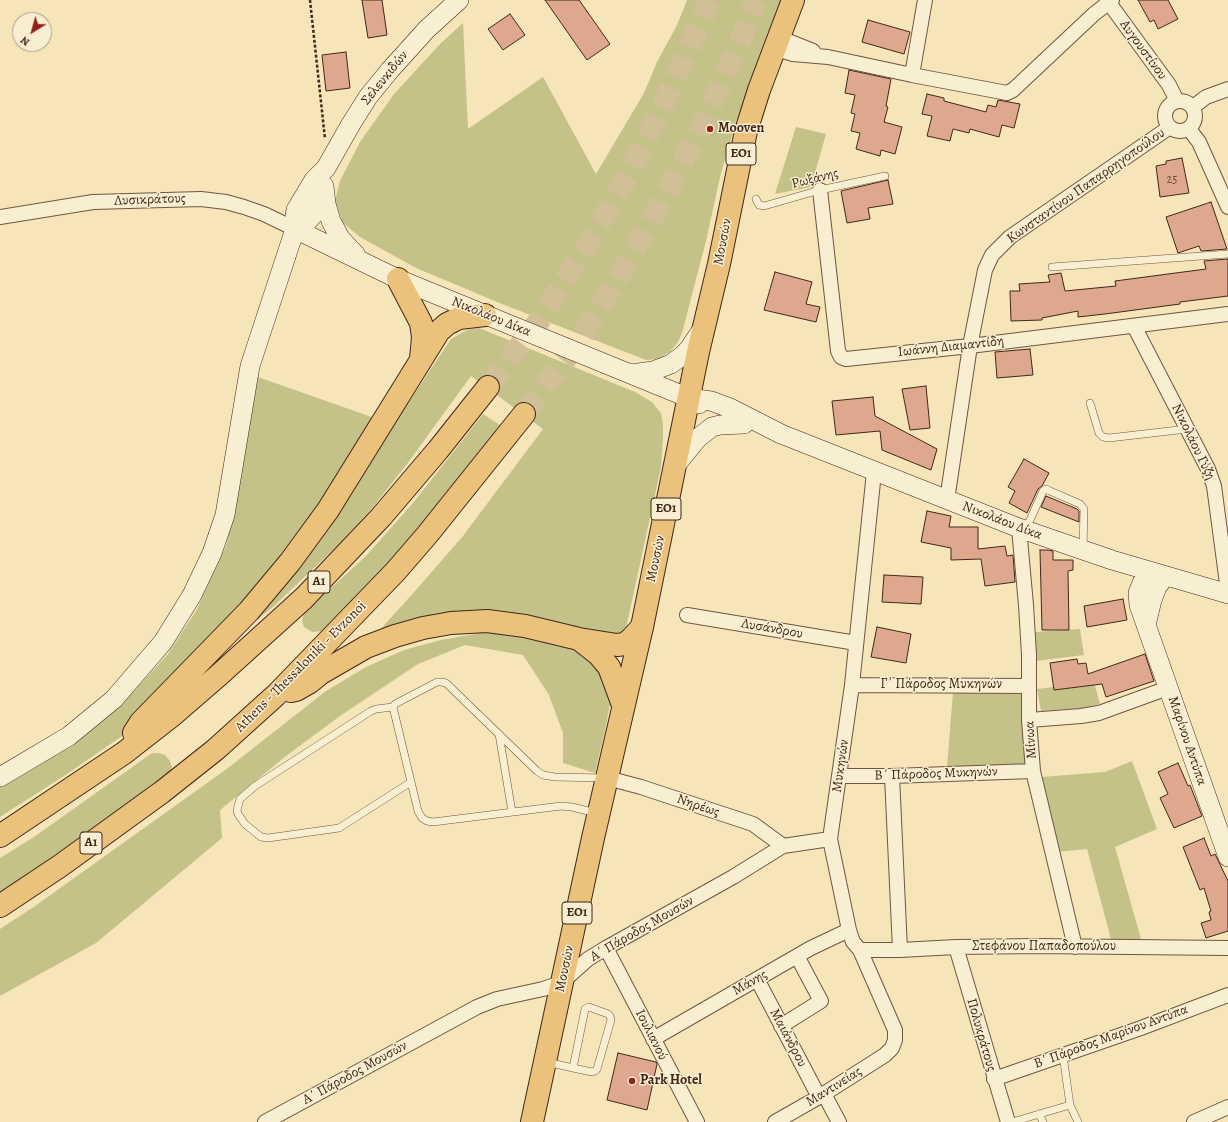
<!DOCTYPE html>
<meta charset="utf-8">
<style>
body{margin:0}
#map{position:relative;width:1228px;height:1122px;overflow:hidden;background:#f5e5b8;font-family:Alegreya,serif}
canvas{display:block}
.north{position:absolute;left:12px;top:12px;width:40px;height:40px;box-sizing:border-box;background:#f8eed1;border:1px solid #af9e88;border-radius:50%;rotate:217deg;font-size:11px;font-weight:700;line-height:16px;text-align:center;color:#42271a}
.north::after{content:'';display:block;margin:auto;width:14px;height:18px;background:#8f2418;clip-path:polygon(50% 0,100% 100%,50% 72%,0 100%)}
</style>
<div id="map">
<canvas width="1228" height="1122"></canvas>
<div class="north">N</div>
</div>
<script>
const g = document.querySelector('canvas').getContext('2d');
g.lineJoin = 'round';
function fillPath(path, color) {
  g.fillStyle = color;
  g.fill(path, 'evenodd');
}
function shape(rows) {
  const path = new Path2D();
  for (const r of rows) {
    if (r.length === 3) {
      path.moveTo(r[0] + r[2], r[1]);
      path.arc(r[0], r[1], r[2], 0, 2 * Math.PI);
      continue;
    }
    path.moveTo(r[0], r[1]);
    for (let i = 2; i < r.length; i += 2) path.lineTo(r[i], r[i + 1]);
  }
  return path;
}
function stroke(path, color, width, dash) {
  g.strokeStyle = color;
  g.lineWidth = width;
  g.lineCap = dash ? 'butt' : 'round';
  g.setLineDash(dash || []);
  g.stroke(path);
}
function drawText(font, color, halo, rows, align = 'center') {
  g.font = font + ' Alegreya,serif';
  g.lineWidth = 3;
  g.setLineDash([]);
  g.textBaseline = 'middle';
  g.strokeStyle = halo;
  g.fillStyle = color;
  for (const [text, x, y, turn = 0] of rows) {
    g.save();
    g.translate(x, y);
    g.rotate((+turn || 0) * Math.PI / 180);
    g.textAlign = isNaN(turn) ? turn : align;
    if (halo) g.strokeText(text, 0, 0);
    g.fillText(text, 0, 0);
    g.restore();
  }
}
const green = shape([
 [687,0,785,0,736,121,720,177,706,241,682,333,678,342,670,352,658,359,646,360,502,304,416,268,360,237,343,223,335,201,340,181,360,142,394,94,440,44,463,23,468,129,543,77,596,174,644,93,657,62,677,25],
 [796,127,826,134,811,187,775,194],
 [479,328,635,392,652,402,661,413,663,424,663,438,661,467,623,642,501,617,378,632,416,590,463,536,543,429,471,376,407,464,372,508,336,547,274,606,214,655,288,580,318,542,350,490,451,339,467,330],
 [258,377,383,421,324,520,125,734,67,774,0,817,0,786,122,704,168,654,196,611,226,546,237,499],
 [483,414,500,425,433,516,351,603,322,631,312,632,304,627,302,621,304,613,367,555,413,503],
 [1080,629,1084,655,1035,661,1035,632],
 [486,632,539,639,579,649,608,681,611,698,606,726,595,773,563,763,563,733,549,695,523,655,465,645,418,664,340,716,286,756,220,810,222,838,96,943,0,996,0,929,35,906,228,768,326,691,366,667,404,650,441,640],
 [1094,682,1100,704,1085,708,1041,711,1037,689],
 [953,692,1021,694,1027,765,947,767],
 [152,753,159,753,165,755,170,761,172,767,169,773,90,833,0,894,0,858,34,837],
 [1132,761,1157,829,1115,847,1141,939,1111,939,1087,849,1056,852,1042,777,1105,772]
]);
const building = shape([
 [362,0,382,0,387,35,368,38,362,0],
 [545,0,579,0,610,44,587,60,545,0],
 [1138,0,1168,0,1178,19,1158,29,1154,20,1150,22,1138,0],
 [510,14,525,35,503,50,488,29,510,14],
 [868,20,910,32,904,54,862,42,868,20],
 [346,52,350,88,326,91,322,55,346,52],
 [849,70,891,79,886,106,888,107,884,122,902,127,895,154,881,150,880,156,856,149,860,133,851,131,855,114,851,113,855,95,845,93,849,70],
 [927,94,944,98,944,101,986,112,988,105,996,107,998,100,1020,104,1014,128,1002,125,999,137,970,129,969,133,953,129,950,141,927,136,932,116,922,114,927,94],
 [1182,158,1189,193,1160,197,1156,166,1166,164,1166,161,1182,158],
 [888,180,893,204,868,208,870,219,847,223,841,191,888,180],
 [1211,202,1227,249,1201,251,1199,246,1178,253,1166,217,1211,202],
 [1228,259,1228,296,1180,302,1180,304,1105,314,1078,317,1078,311,1042,318,1042,320,1011,321,1010,291,1020,291,1019,284,1050,282,1048,275,1061,273,1065,291,1116,286,1115,281,1206,269,1204,261,1228,259],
 [775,272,812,282,806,304,820,307,816,322,764,310,775,272],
 [1030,349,1033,375,997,378,995,352,1030,349],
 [926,386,930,428,910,430,902,389,926,386],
 [873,397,875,416,937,449,931,470,882,450,880,431,836,435,832,401,873,397],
 [1024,459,1049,473,1042,486,1038,489,1027,513,1009,503,1015,491,1008,487,1024,459],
 [1046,496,1077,509,1079,511,1079,522,1041,507,1046,496],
 [927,511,951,516,949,527,978,527,978,549,1005,546,1007,556,1013,555,1015,582,985,586,981,559,951,560,951,548,921,542,927,511],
 [1040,550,1048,550,1053,551,1053,560,1073,560,1073,570,1068,571,1069,630,1042,630,1040,550],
 [884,575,923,577,921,604,882,602,884,575],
 [1123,599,1127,620,1087,627,1084,606,1123,599],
 [877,627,911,634,906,663,871,657,877,627],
 [1145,654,1154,681,1106,697,1102,684,1054,690,1050,663,1077,659,1078,664,1086,663,1088,674,1145,654],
 [1178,763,1188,786,1190,785,1202,816,1174,828,1160,798,1168,794,1158,772,1178,763],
 [1204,838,1211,856,1215,854,1228,881,1228,931,1206,938,1201,923,1211,920,1209,912,1211,911,1204,888,1200,890,1183,847,1204,838],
 [618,1053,656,1062,657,1064,647,1110,607,1100,618,1053]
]);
const highwayTunnel = shape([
 [488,387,542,317,592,237,629,174,667,97,710,0],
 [524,414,579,341,629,259,666,194,706,117,741,39,756,0]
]);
const path = shape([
 [310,0,325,139]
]);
const lane = shape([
 [756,199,759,205,764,206,820,190,885,176],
 [1052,267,1228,254],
 [1090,403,1099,433,1103,437,1109,438,1187,429],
 [1026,529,1043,491,1046,489,1050,491,1080,504,1084,509,1083,550],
 [393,707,376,709,371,711,255,786,240,799,237,810,238,814,245,824,261,837,268,838,339,828,411,782],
 [499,734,512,812],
 [596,813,572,807,561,806,433,822,427,821,422,818,418,811,393,707,395,704,437,682,441,682,446,683,537,771,543,775,555,777,604,778],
 [547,1062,573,1068,592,1072,595,1071,597,1069,611,1020,610,1016,608,1014,589,1007,585,1009,573,1068],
 [1070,1105,1078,1122],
 [1039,1114,1043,1122],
 [1012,1122,1070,1105,1063,1055]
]);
const street = shape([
 [1107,0,1169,85,1177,101],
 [778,37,813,51],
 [774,48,793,54,828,57,912,75,1007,93,1013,90,1094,14,1112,0],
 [912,75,925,0],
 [1180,116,15],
 [1193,107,1206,97,1228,89],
 [1189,129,1199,142,1228,207],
 [820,190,838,351,841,357,846,359,970,346,1228,314],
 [0,217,93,202,201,199,226,202,244,207,264,214,295,229],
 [1134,326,1208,469,1214,486,1228,591],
 [947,500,970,346,985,270,992,255,1010,237,1170,127],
 [1019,528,1026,605,1029,655,1029,720,1033,771,1075,947],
 [687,615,856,643],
 [852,685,1029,686],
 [1029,720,1081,716,1099,713,1168,688],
 [839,776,892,776,1033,771],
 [892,776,900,950],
 [607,778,641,787,753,824,783,846],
 [956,947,1008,1122],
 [606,948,697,1122],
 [860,950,900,950,956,947,1035,946,1228,948],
 [757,979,819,1097],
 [781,1026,821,1001,797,956],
 [653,1039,811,948,849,930],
 [994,1079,1141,1028,1228,995],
 [824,1094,839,1122],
 [265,1122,477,1007,497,999,543,989,561,983,588,959,606,948,733,877,783,846,830,839],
 [775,1122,819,1097,885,1055,892,1048,895,1040,895,1030,860,950,853,942,849,930,830,839,852,685,874,472],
 [1194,1122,1228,1107]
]);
const secondary = shape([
 [324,186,326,204,331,221,340,238,356,255],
 [295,229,398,279,689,398,699,404],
 [295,229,307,222,314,214,318,204,323,189],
 [631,374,653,371,671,364,682,356,689,349,701,331],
 [689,398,711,401,730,408,781,434,1019,528,1112,560,1228,594],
 [675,466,698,438,712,427,720,425,744,424],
 [1165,576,1148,578,1142,583,1138,593,1139,605,1228,857],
 [1146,625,1152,600,1157,587,1165,576],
 [0,777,69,736,114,699,163,642,192,595,212,553,225,515,250,366,295,229,295,216,296,210,314,180,326,168,351,124,368,97,390,70,427,29,459,0]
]);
const primary = shape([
 [532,1122,593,838,642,627,698,352,719,264,746,131,759,90,793,0]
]);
const highway = shape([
 [398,279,421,323,423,337,421,359],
 [579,639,598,654,609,667,623,705],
 [291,691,296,690,310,682,321,673,366,647,395,636,423,628,451,623,487,621,525,626,579,639,617,645,625,644,631,639,642,627],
 [134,733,141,722,249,611,290,562,328,510,439,331,447,324,459,318,485,315],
 [0,836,124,753,174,714,219,675,304,598,381,517,438,450,488,387],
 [0,906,60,866,162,792,215,750,276,695,395,572,427,535,524,414]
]);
const markers = [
 [710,129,4,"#8f2418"],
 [632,1081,4,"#8f2418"]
];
const numberNames = [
 ["25",1172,180]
];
const shields = [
 [741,154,30],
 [666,509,30],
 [319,582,22],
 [91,843,22],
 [577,913,30]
];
const shieldNames = [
 ["ΕΟ1",741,154],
 ["ΕΟ1",666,509],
 ["Α1",319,582],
 ["Α1",91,843],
 ["ΕΟ1",577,913]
];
const streetNames = [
 ["Αυγουστίνου",1143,50,54],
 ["Σελευκιδών",385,78,-51],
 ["Ρωξάνης",815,179,-14],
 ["Κωνσταντίνου Παπαρρηγοπούλου",1086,186,-35],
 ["Λυσικράτους",150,200,-2],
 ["Μουσών",723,242,-79],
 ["Νικολάου Δίκα",491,317,22],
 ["Ιωάννη Διαμαντίδη",951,347,-6],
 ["Νικολάου Γύζη",1193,442,64],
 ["Νικολάου Δίκα",1002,521,21],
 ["Μουσών",656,559,-78],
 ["Λυσάνδρου",772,629,10],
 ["Athens - Thessaloniki - Evzonoi",301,667,-45],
 ["Γ΄ Πάροδος Μυκηνών",941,685],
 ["Μίνωα",1031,740,-94],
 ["Μαρίνου Αντύπα",1187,741,71],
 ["Μυκηνών",841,766,-82],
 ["Β΄ Πάροδος Μυκηνών",936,774,-2],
 ["Νηρέως",698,806,19],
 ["Α΄ Πάροδος Μουσών",642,929,-30],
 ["Στεφάνου Παπαδοπούλου",1044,947],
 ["Μουσών",565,969,-78],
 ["Μάνης",750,983,-30],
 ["Ιουλιανού",651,1035,63],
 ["Πολυκράτους",981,1035,74],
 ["Β΄ Πάροδος Μαρίνου Αντύπα",1111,1037,-20],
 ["Μαιάνδρου",788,1038,62],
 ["Α΄ Πάροδος Μουσών",355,1073,-29],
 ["Μαντινείας",834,1087,-32]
];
const poiNames = [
 ["Mooven",718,129],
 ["Park Hotel",640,1081]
];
fillPath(green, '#c4c289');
fillPath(building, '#dda88d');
stroke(building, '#42271a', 1);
stroke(highwayTunnel, '#d1bf98', 22, [22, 11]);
stroke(lane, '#6f5642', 8);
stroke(street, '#6f5642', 16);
stroke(secondary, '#42271a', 20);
stroke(primary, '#42271a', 24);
stroke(highway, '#42271a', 24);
stroke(path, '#42271a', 2.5, [3, 2]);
stroke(lane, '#f8eed1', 7);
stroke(street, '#f8eed1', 14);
stroke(secondary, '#f8eed1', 19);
stroke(primary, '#eac27c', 22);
stroke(highway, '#eac27c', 22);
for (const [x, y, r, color] of markers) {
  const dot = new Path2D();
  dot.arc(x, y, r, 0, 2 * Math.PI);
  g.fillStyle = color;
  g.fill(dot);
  stroke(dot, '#f8eed1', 1.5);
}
drawText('12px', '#694737', null, numberNames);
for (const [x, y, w] of shields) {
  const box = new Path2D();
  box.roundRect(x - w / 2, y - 11, w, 22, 3);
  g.fillStyle = '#f8eed1';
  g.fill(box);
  stroke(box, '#42271a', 1);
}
drawText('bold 13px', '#42271a', null, shieldNames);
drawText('14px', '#42271a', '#f8eed1', streetNames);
drawText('bold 14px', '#42271a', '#f8eed1', poiNames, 'left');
</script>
